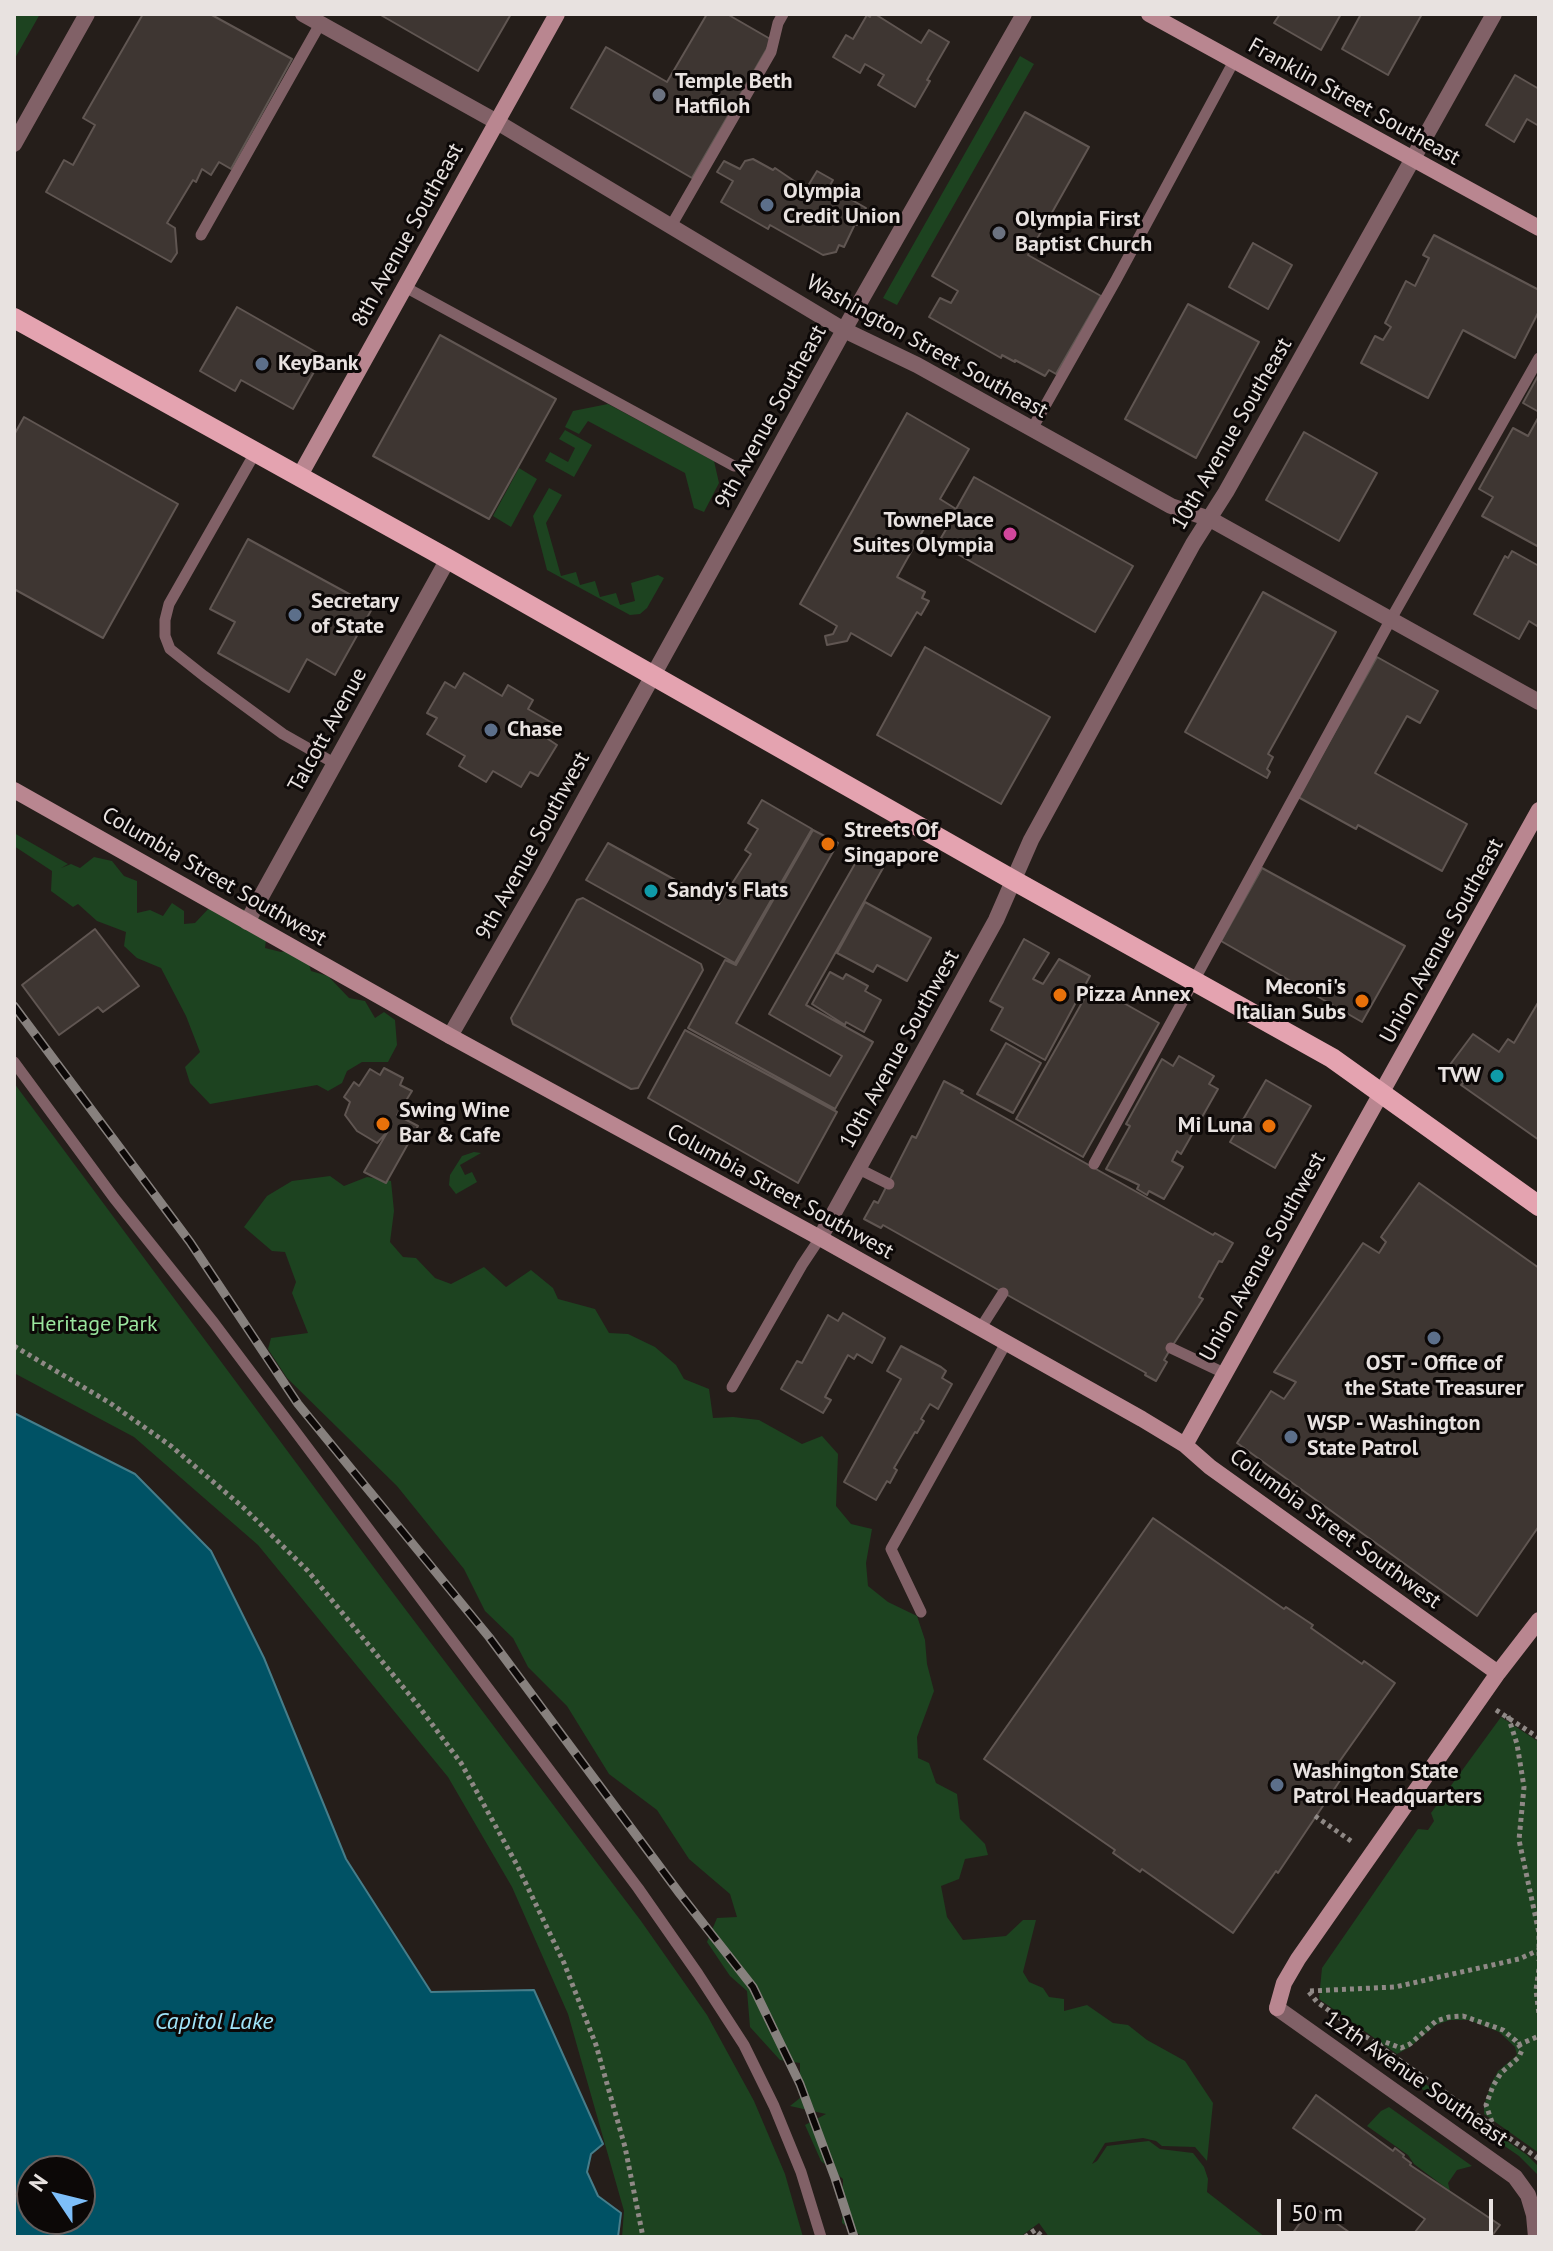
<!DOCTYPE html>
<style>
body{margin:0}
#map{position:relative;width:1553px;height:2251px;overflow:hidden;background:#251e1a;font-family:"PT Sans",sans-serif}
canvas{display:block}
.frame{position:absolute;inset:0;border:16px solid #e8e2e0;pointer-events:none}
.north{position:absolute;left:16px;top:2155px;width:80px;height:80px;box-sizing:border-box;background:#0c0807;border:2px solid #645f5e;border-radius:50%;rotate:305deg;font-size:22px;font-weight:700;line-height:32px;text-align:center;color:#e8e2e0}
.north::after{content:'';display:block;margin:auto;width:28px;height:36px;background:#7dbef9;clip-path:polygon(50% 0,100% 100%,50% 72%,0 100%)}
.scale{position:absolute;left:1277px;top:2199px;width:216px;height:36px;box-sizing:border-box;border:4px solid #e8e2e0;border-top:0;padding-left:10px;font-size:24px;line-height:28px;white-space:nowrap;color:#e8e2e0;-webkit-text-stroke:6px #0c0807;paint-order:stroke}
</style>
<div id="map">
<canvas width="1553" height="2251"></canvas>
<div class="frame"></div>
<div class="north">N</div>
<div class="scale">50 m</div>
</div>
<script>
const g = document.querySelector('canvas').getContext('2d');
g.lineJoin = 'round';
function fillPath(path, color) {
  g.fillStyle = color;
  g.fill(path, 'evenodd');
}
function shape(rows) {
  const path = new Path2D();
  for (const r of rows) {
    path.moveTo(r[0], r[1]);
    for (let i = 2; i < r.length; i += 2) path.lineTo(r[i], r[i + 1]);
  }
  return path;
}
function stroke(path, color, width, dash) {
  g.strokeStyle = color;
  g.lineWidth = width;
  g.lineCap = dash ? 'butt' : 'round';
  g.setLineDash(dash || []);
  g.stroke(path);
}
function drawText(font, color, halo, rows, align = 'center') {
  g.font = font + ' "PT Sans",sans-serif';
  g.lineWidth = 6;
  g.setLineDash([]);
  g.textBaseline = 'middle';
  g.strokeStyle = halo;
  g.fillStyle = color;
  for (const [text, x, y, turn = 0] of rows) {
    g.save();
    g.translate(x, y);
    g.rotate((+turn || 0) * Math.PI / 180);
    g.textAlign = isNaN(turn) ? turn : align;
    if (halo) g.strokeText(text, 0, 0);
    g.fillText(text, 0, 0);
    g.restore();
  }
}
const green = shape([
 [14,14,40,14,14,60],
 [1020,56,1034,64,897,305,883,298],
 [608,404,714,461,719,483,704,512,694,508,685,473,588,421,579,434,565,427,573,411],
 [565,430,592,445,574,477,545,461,550,452,568,462,575,448,559,439],
 [519,468,537,479,511,527,493,516],
 [549,488,562,495,546,523,561,576,576,572,580,585,595,581,600,597,616,593,620,605,635,601,631,583,658,575,664,578,647,608,640,614,630,615,547,570,533,516],
 [14,833,68,864,61,868,71,864,80,868,94,857,112,861,124,876,137,881,137,913,150,910,163,916,172,903,184,911,184,924,195,923,211,906,228,918,243,909,268,924,265,948,281,952,303,946,311,971,328,976,349,998,365,1001,375,1018,384,1012,395,1020,397,1045,388,1062,362,1062,347,1071,342,1083,328,1091,317,1085,210,1104,190,1083,185,1067,200,1052,186,1016,161,968,137,958,124,946,126,932,97,921,78,904,73,907,51,891,52,871,14,846],
 [14,1083,381,1577,641,1921,707,2015,754,2101,785,2174,803,2237,622,2237,624,2211,568,2014,512,1887,448,1777,258,1545,134,1437,14,1373],
 [474,1152,481,1153,460,1165,465,1175,472,1172,477,1182,456,1194,449,1185,450,1175,462,1156],
 [330,1176,344,1186,367,1177,391,1181,394,1211,390,1242,403,1257,416,1258,435,1278,451,1284,484,1267,506,1287,531,1270,553,1288,558,1299,595,1309,609,1333,628,1334,655,1347,676,1365,684,1379,709,1389,713,1418,733,1417,759,1420,802,1444,822,1436,838,1454,836,1506,851,1524,872,1529,866,1563,868,1586,888,1602,917,1616,925,1640,927,1664,934,1691,917,1737,918,1758,929,1763,936,1783,957,1794,960,1819,985,1844,988,1855,965,1859,959,1879,941,1886,947,1917,963,1940,1006,1936,1023,1920,1036,1920,1023,1972,1029,1982,1043,1988,1049,1997,1064,1999,1064,2011,1087,2005,1113,2023,1128,2025,1147,2040,1185,2061,1213,2103,1207,2161,1195,2147,1162,2146,1156,2141,1143,2138,1105,2143,1092,2164,1097,2161,1107,2146,1131,2143,1149,2141,1160,2149,1193,2153,1204,2167,1208,2179,1207,2192,1265,2237,1049,2237,1039,2223,1020,2237,863,2237,842,2223,843,2179,821,2161,805,2125,826,2114,790,2106,800,2098,800,2063,780,2060,750,2027,747,1991,730,1976,707,1942,717,1918,737,1917,730,1894,689,1859,657,1810,609,1774,567,1706,528,1667,513,1638,485,1611,464,1569,397,1486,287,1378,268,1349,271,1338,308,1333,292,1293,296,1282,285,1252,272,1251,244,1227,267,1196,292,1181],
 [1501,1717,1539,1742,1539,2153,1484,2114,1484,2106,1491,2084,1498,2071,1517,2055,1515,2047,1499,2032,1469,2020,1450,2020,1436,2025,1410,2047,1397,2054,1319,1999,1322,1968,1418,1829,1428,1830,1434,1821,1431,1813],
 [1381,2053,1527,2155,1539,2167,1539,2176,1519,2156,1377,2058],
 [1389,2107,1472,2166,1457,2170,1448,2183,1450,2191,1414,2164,1408,2155,1367,2126,1381,2111]
]);
const water = shape([
 [14,1413,135,1474,211,1551,264,1658,346,1859,431,1992,534,1990,603,2144,591,2154,587,2172,598,2196,621,2213,618,2237,14,2237,14,1413],
 [32,2171,80,2171,80,2219,32,2219,32,2171]
]);
const building = shape([
 [143,14,210,14,292,59,231,169,219,162,211,175,202,169,196,182,193,180,167,223,175,228,177,253,171,262,46,192,64,160,73,165,95,125,83,118,143,14],
 [379,14,511,14,478,71,379,14],
 [707,14,727,14,772,40,692,178,571,108,606,47,667,82,707,14],
 [871,14,875,14,921,43,929,30,949,42,927,80,930,81,915,107,878,85,884,75,865,64,860,73,833,57,846,35,853,39,867,15,870,17,871,14],
 [1280,14,1341,14,1321,50,1274,23,1280,14],
 [1361,14,1422,14,1388,75,1342,49,1361,14],
 [1515,75,1539,89,1539,126,1527,119,1514,142,1486,125,1515,75],
 [1025,112,1089,147,1028,255,1101,296,1056,374,1049,370,1045,376,1015,360,1015,362,1002,355,1001,358,929,317,940,298,951,303,958,291,932,276,1025,112],
 [753,159,773,170,775,168,806,189,817,171,833,180,829,187,866,208,857,225,855,224,844,247,839,245,836,252,823,255,770,225,768,229,721,202,733,181,717,172,724,161,740,169,745,161,753,159],
 [1434,235,1539,290,1539,311,1515,358,1463,330,1428,398,1361,363,1375,336,1383,340,1391,327,1385,323,1406,281,1415,286,1429,258,1423,255,1434,235],
 [1253,243,1292,265,1268,309,1229,287,1253,243],
 [1188,304,1259,342,1196,458,1125,419,1188,304],
 [237,307,323,356,293,409,241,380,235,391,200,371,237,307],
 [440,335,556,399,489,519,373,456,440,335],
 [1539,374,1539,412,1523,403,1539,374],
 [907,413,969,449,940,499,956,509,974,477,1133,566,1095,632,938,543,948,526,931,516,897,577,925,592,922,598,929,601,921,615,917,612,891,656,851,633,847,641,827,645,825,636,833,634,837,626,800,604,907,413],
 [24,417,178,504,103,638,14,589,14,435,24,417],
 [1538,418,1539,419,1539,547,1482,516,1493,497,1479,489,1513,428,1528,436,1538,418],
 [1304,432,1377,473,1339,541,1266,500,1304,432],
 [248,539,373,607,335,675,307,659,289,692,218,653,235,622,210,609,248,539],
 [1512,551,1539,566,1539,622,1537,626,1529,621,1519,639,1474,614,1505,556,1508,558,1512,551],
 [1263,592,1336,632,1268,754,1273,757,1267,769,1270,772,1267,778,1185,732,1263,592],
 [925,647,1050,717,1001,804,877,735,925,647],
 [1377,657,1438,691,1420,723,1407,716,1375,773,1467,824,1442,871,1358,825,1356,829,1298,797,1377,657],
 [464,673,502,696,508,685,533,700,528,709,556,725,548,739,557,745,538,776,530,772,521,787,493,771,486,782,459,766,465,756,427,734,437,718,427,713,445,682,455,688,464,673],
 [762,800,812,829,735,963,586,880,608,843,719,904,751,854,745,850,758,829,748,823,762,800],
 [813,830,838,843,736,1023,830,1076,842,1056,769,1014,860,855,883,868,806,1005,873,1042,835,1109,688,1028,725,960,736,965,813,830],
 [1262,868,1405,946,1362,1022,1221,941,1262,868],
 [583,898,701,964,703,970,638,1088,631,1089,513,1024,511,1018,577,900,583,898],
 [865,902,931,938,907,981,877,965,873,972,837,953,865,902],
 [95,929,139,986,103,1012,98,1007,59,1035,22,985,95,929],
 [1024,939,1049,953,1033,979,1043,984,1059,959,1090,976,1045,1060,991,1030,1003,1008,990,1001,1024,939],
 [830,972,843,979,846,974,868,986,865,991,881,1000,864,1032,846,1022,845,1025,812,1004,830,972],
 [1092,985,1159,1023,1083,1157,1016,1119,1092,985],
 [1539,1001,1539,1140,1461,1085,1464,1082,1446,1070,1473,1034,1499,1052,1508,1039,1514,1043,1539,1001],
 [685,1030,837,1112,798,1183,648,1098,685,1030],
 [1006,1043,1041,1063,1013,1113,977,1094,1006,1043],
 [1179,1056,1214,1076,1209,1084,1218,1089,1181,1154,1177,1151,1172,1161,1183,1167,1164,1199,1149,1191,1147,1195,1137,1189,1139,1185,1106,1169,1130,1126,1126,1124,1162,1059,1173,1066,1179,1056],
 [384,1068,403,1078,400,1085,412,1091,397,1115,418,1126,386,1183,364,1172,388,1131,377,1143,357,1131,345,1115,350,1102,344,1097,354,1082,359,1086,370,1069,380,1075,384,1068],
 [1266,1080,1311,1106,1275,1168,1230,1142,1266,1080],
 [944,1081,963,1091,961,1093,1213,1235,1215,1233,1233,1243,1222,1262,1219,1261,1199,1297,1203,1299,1171,1348,1164,1360,1167,1362,1156,1381,1145,1375,1146,1373,883,1225,881,1228,864,1219,874,1201,878,1203,912,1136,916,1138,944,1081],
 [1419,1183,1539,1268,1539,1526,1477,1616,1237,1443,1271,1391,1284,1399,1296,1382,1274,1372,1363,1243,1379,1253,1386,1242,1381,1237,1419,1183],
 [843,1313,885,1338,872,1363,857,1354,854,1359,848,1355,825,1397,831,1400,823,1413,781,1389,797,1361,802,1363,828,1315,838,1321,843,1313],
 [901,1346,941,1367,946,1371,942,1378,952,1384,938,1409,930,1404,921,1419,924,1421,917,1433,915,1432,894,1468,897,1470,890,1483,887,1481,876,1500,844,1482,901,1379,887,1371,901,1346],
 [1153,1518,1284,1609,1286,1607,1313,1625,1311,1628,1362,1664,1364,1661,1395,1683,1332,1772,1341,1779,1278,1873,1276,1871,1233,1933,1142,1869,1140,1872,1113,1853,1115,1850,984,1759,1153,1518],
 [1316,2095,1393,2151,1395,2148,1404,2155,1403,2157,1411,2163,1410,2165,1500,2225,1491,2237,1412,2236,1425,2219,1293,2128,1316,2095],
 [1312,2206,1356,2237,1290,2237,1312,2206]
]);
const path = shape([
 [14,1346,110,1403,171,1446,244,1508,308,1571,417,1704,461,1763,517,1865,564,1963,596,2045,625,2147,643,2237],
 [1496,1710,1539,1738],
 [1508,1716,1517,1744,1524,1787,1519,1840,1539,1933,1539,1961],
 [1315,1816,1351,1841],
 [1539,1969,1536,1990,1539,2014],
 [1310,1991,1395,1987,1519,1959,1539,1950],
 [1309,1992,1317,2002,1539,2159],
 [1518,2045,1539,2036],
 [1379,2046,1385,2042,1401,2048,1410,2044,1436,2021,1449,2017,1463,2016,1503,2030,1516,2041,1522,2050,1519,2057,1501,2073,1493,2086,1486,2105,1493,2125],
 [1025,2237,1035,2230,1043,2237]
]);
const lane = shape([
 [671,226,771,52,778,23,783,14],
 [201,235,320,24],
 [405,287,734,466],
 [1032,429,1116,280,1234,61],
 [255,453,169,604,165,620,165,636,170,649,204,676,283,734,334,763],
 [14,1062,114,1198,214,1323,638,1888,698,1974,744,2045,774,2106,801,2172,821,2237],
 [1094,1164,1391,619,1539,358],
 [859,1169,889,1184],
 [980,1329,1003,1293],
 [1171,1348,1224,1373],
 [732,1387,802,1265,820,1238],
 [921,1612,891,1549,1006,1343]
]);
const street = shape([
 [303,14,497,122,844,330,917,365,1171,506,1210,519,1539,702],
 [14,144,87,14],
 [247,922,448,559],
 [450,1036,541,878,844,330,1024,14],
 [820,1238,996,920,1031,840,1193,544,1226,492,1494,14],
 [1277,2008,1515,2177,1528,2195,1534,2215,1536,2237]
]);
const secondary = shape([
 [1149,14,1539,228],
 [299,477,557,14],
 [14,790,450,1036,820,1238,1142,1419,1185,1445,1210,1467,1498,1673],
 [1185,1445,1539,810],
 [1277,2008,1284,1983,1298,1959,1498,1673,1539,1620]
]);
const primary = shape([
 [14,318,448,559,1013,880,1332,1058,1539,1206]
]);
const rail = shape([
 [14,1006,190,1242,298,1404,489,1637,680,1894,753,1987,800,2084,835,2178,854,2237]
]);
const markers = [
 [659,95,8,"#6b7280"],
 [767,205,8,"#5c6f8a"],
 [999,233,8,"#6b7280"],
 [262,364,8,"#5c6f8a"],
 [1010,534,8,"#d1479c"],
 [295,615,8,"#5c6f8a"],
 [491,730,8,"#5c6f8a"],
 [828,844,8,"#e8710a"],
 [651,891,8,"#0f9aa8"],
 [1060,995,8,"#e8710a"],
 [1362,1001,8,"#e8710a"],
 [1497,1076,8,"#0f9aa8"],
 [383,1124,8,"#e8710a"],
 [1269,1126,8,"#e8710a"],
 [1434,1338,8,"#5c6f8a"],
 [1291,1437,8,"#5c6f8a"],
 [1277,1785,8,"#5c6f8a"]
];
const poiNames = [
 ["Temple Beth",675,82],
 ["Hatfiloh",675,107],
 ["Olympia",783,192],
 ["Credit Union",783,217],
 ["Olympia First",1015,220],
 ["Baptist Church",1015,245],
 ["KeyBank",278,364],
 ["TownePlace",994,521,"right"],
 ["Suites Olympia",994,546,"right"],
 ["Secretary",311,602],
 ["of State",311,627],
 ["Chase",507,730],
 ["Streets Of",844,831],
 ["Singapore",844,856],
 ["Sandy's Flats",667,891],
 ["Meconi's",1346,988,"right"],
 ["Italian Subs",1346,1013,"right"],
 ["Pizza Annex",1076,995],
 ["TVW",1481,1076,"right"],
 ["Swing Wine",399,1111],
 ["Bar & Cafe",399,1136],
 ["Mi Luna",1253,1126,"right"],
 ["OST - Office of",1434,1364,"center"],
 ["the State Treasurer",1434,1389,"center"],
 ["WSP - Washington",1307,1424],
 ["State Patrol",1307,1449],
 ["Washington State",1293,1772],
 ["Patrol Headquarters",1293,1797]
];
const streetNames = [
 ["Franklin Street Southeast",1354,102,29],
 ["8th Avenue Southeast",408,235,-61],
 ["Washington Street Southeast",927,347,29],
 ["9th Avenue Southeast",771,417,-61],
 ["10th Avenue Southeast",1232,434,-60],
 ["Talcott Avenue",328,730,-61],
 ["9th Avenue Southwest",533,846,-61],
 ["Columbia Street Southwest",214,877,30],
 ["Union Avenue Southeast",1442,941,-61],
 ["10th Avenue Southwest",900,1049,-61],
 ["Columbia Street Southwest",780,1192,29],
 ["Union Avenue Southwest",1263,1257,-61],
 ["Columbia Street Southwest",1335,1529,36],
 ["12th Avenue Southeast",1416,2079,35]
];
const parkNames = [
 ["Heritage Park",94,1325]
];
const waterNames = [
 ["Capitol Lake",214,2022]
];
fillPath(green, '#1d4320');
fillPath(water, '#005265');
stroke(water, '#467d8a', 2);
fillPath(building, '#3e3632');
stroke(building, '#605652', 2);
stroke(path, '#8f8986', 5, [4, 4]);
stroke(lane, '#816167', 11);
stroke(street, '#816167', 16);
stroke(secondary, '#b98690', 16);
stroke(primary, '#e4a3b0', 20);
stroke(rail, '#87817e', 9);
stroke(rail, '#0c0807', 6, [18]);
for (const [x, y, r, color] of markers) {
  const dot = new Path2D();
  dot.arc(x, y, r, 0, 2 * Math.PI);
  g.fillStyle = color;
  g.fill(dot);
  stroke(dot, '#0c0807', 3);
}
drawText('bold 22px', '#e8e2e0', '#0c0807', poiNames, 'left');
drawText('22px', '#e8e2e0', '#0c0807', streetNames);
drawText('22px', '#9ae59e', '#0c0807', parkNames);
drawText('italic 24px', '#a0e4f9', '#0c0807', waterNames);
</script>
